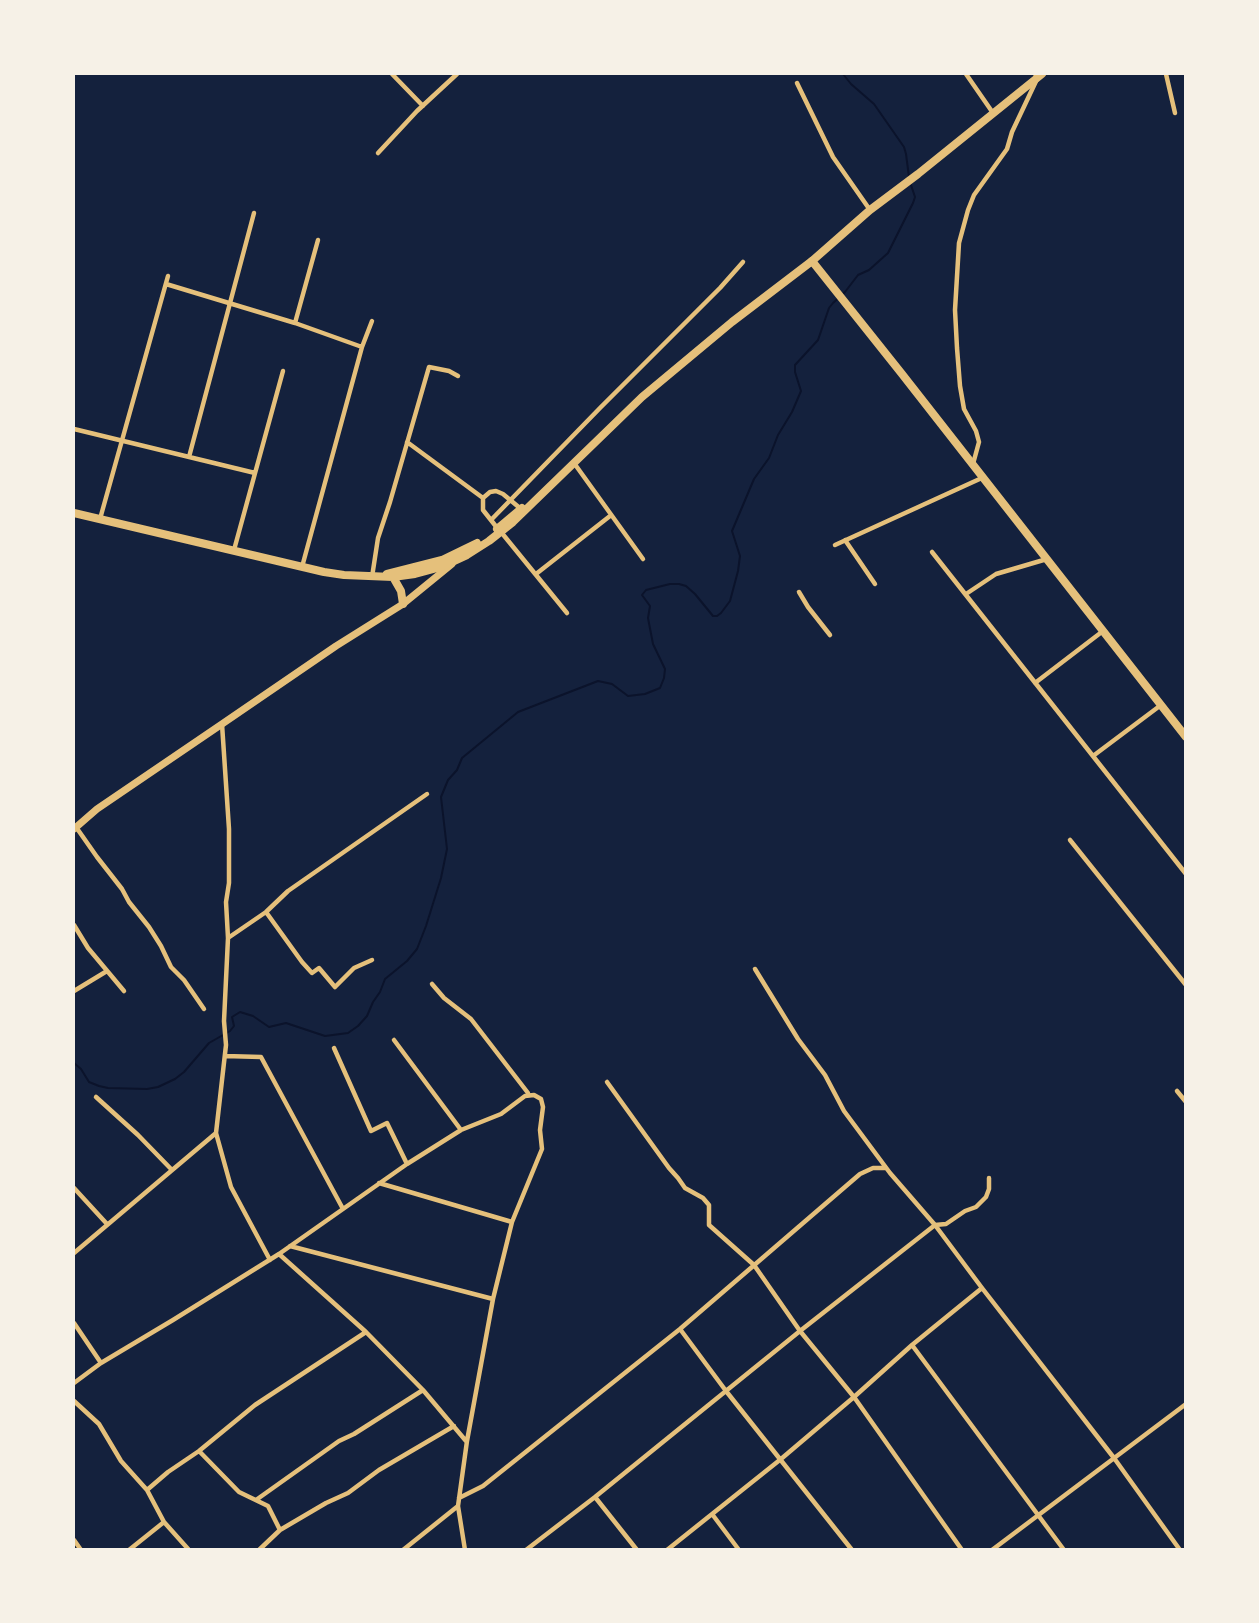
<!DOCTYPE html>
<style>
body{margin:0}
#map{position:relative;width:1259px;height:1623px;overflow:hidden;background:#14213d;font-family:Ubuntu,sans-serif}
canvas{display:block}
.frame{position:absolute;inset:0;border:75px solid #f6f1e7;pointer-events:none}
</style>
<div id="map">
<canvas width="1259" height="1623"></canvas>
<div class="frame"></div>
</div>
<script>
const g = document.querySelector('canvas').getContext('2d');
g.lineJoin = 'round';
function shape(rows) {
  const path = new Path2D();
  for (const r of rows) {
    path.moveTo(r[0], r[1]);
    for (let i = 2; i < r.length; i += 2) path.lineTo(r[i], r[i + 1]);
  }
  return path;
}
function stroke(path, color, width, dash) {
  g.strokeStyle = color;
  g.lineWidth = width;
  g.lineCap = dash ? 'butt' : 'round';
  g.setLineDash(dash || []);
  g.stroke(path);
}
const stream = shape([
 [843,74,851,84,874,104,904,147,906,154,909,177],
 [74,1063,81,1069,89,1082,99,1086,108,1088,147,1089,158,1087,175,1079,184,1072,209,1043,230,1031,234,1026,232,1017,240,1012,253,1016,269,1027,286,1023,325,1036,348,1033,358,1026,367,1016,373,1002,380,992,385,979,407,961,417,949,426,926,441,878,447,849,441,797,448,780,457,770,462,758,518,712,598,681,612,684,628,696,645,694,660,688,664,678,665,669,653,644,648,618,650,606,642,595,646,590,670,584,679,584,686,586,695,594,713,616,717,616,721,613,730,601,738,571,740,556,732,531,754,479,769,458,778,435,792,412,801,391,795,372,795,365,818,340,829,308,833,303,845,292,858,275,869,270,888,253,913,203,915,197,910,182]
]);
const minor = shape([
 [392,74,423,106],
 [966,74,993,113],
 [1166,74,1175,113],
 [797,83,833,157,870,210],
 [378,153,417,111,457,74],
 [166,284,295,323,362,347],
 [295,323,318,240],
 [74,429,255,473],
 [407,442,483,498,483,510,498,529],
 [189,457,254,213],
 [574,463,643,559],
 [973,464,979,442,976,431,964,409,960,386,957,348,955,310,959,243,968,210,974,195,1007,149,1012,132,1038,77,1035,74],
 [483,498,490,492,496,491,503,494,521,509],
 [100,519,168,276],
 [491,520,600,408,720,288,743,262],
 [501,532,567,613],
 [845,540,875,584],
 [835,545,984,477],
 [234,550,283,371],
 [932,552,1186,874],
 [302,567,362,347,372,321],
 [536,574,610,516],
 [372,577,378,538,390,502,429,367,449,371,458,376],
 [799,592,808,607,830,635],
 [966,594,996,574,1047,559],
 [1035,683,1103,631],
 [222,724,229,829,229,883,226,902,228,938,224,1021,226,1045,216,1133,231,1187,270,1260],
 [1093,756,1161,705],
 [76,827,97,857,122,889,129,902,149,927,161,946,171,967,184,980,204,1009],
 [1070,840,1186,985],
 [266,912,302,962,312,973,319,968,335,987,354,968,372,960],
 [74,925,88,948,124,991],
 [228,938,266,912,288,891,427,794],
 [755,969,798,1039,825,1075,844,1111,890,1173,935,1225,982,1288,1114,1458,1180,1550],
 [432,984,444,998,471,1019,528,1093],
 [74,991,107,971],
 [394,1040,461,1130],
 [334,1048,371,1131,387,1123,407,1164],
 [225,1056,261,1057,343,1209],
 [607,1082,669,1168,678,1178,685,1188,703,1198,709,1205,709,1225,754,1265,800,1331,854,1397,962,1550],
 [1177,1091,1186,1102],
 [96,1097,138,1135,172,1170],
 [379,1183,512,1222],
 [74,1188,107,1224],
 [290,1246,493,1299],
 [74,1253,216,1133],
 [279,1254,366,1332,423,1390,466,1441],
 [74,1323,101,1363],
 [680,1329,726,1391,852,1550],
 [912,1345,1064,1550],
 [74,1383,101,1363,173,1320,279,1254,407,1164,461,1130,501,1114,525,1096,534,1095,541,1099,543,1107,540,1130,542,1149,512,1222,493,1299,467,1441,458,1506,465,1550],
 [74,1401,99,1424,121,1461,147,1490,168,1472,199,1451,255,1405,366,1332],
 [199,1451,239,1492,268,1506,280,1530],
 [147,1490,164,1522,189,1550],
 [595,1497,637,1550],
 [459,1498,483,1486,680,1329,860,1174,873,1168,886,1168],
 [256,1500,339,1441,354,1434,423,1390],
 [712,1514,739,1550],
 [74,1540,81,1550],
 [129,1550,164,1522],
 [259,1550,280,1530,326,1503,348,1493,379,1470,454,1426],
 [403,1550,458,1506],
 [526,1550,595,1497,800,1331,935,1225,946,1224,965,1211,976,1207,986,1197,989,1189,989,1178],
 [667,1550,781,1459,854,1397,912,1345,982,1288],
 [992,1550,1186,1404]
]);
const secondary = shape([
 [74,829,97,809,222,724,336,646,403,604,452,564]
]);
const primary = shape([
 [812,261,870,210,918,174,1042,74]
]);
const trunk = shape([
 [74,513,324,572,344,575,393,577,415,574,441,567,467,555,489,541,513,522,642,397,732,322,812,261,902,374,1186,737],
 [497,529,522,508],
 [387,574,442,560,477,543],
 [393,577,401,591,403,604]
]);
stroke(stream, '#0b132b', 2);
stroke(minor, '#e5c07b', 4.5);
stroke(secondary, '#e5c07b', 7);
stroke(primary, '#e5c07b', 8);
stroke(trunk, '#e5c07b', 8);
</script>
